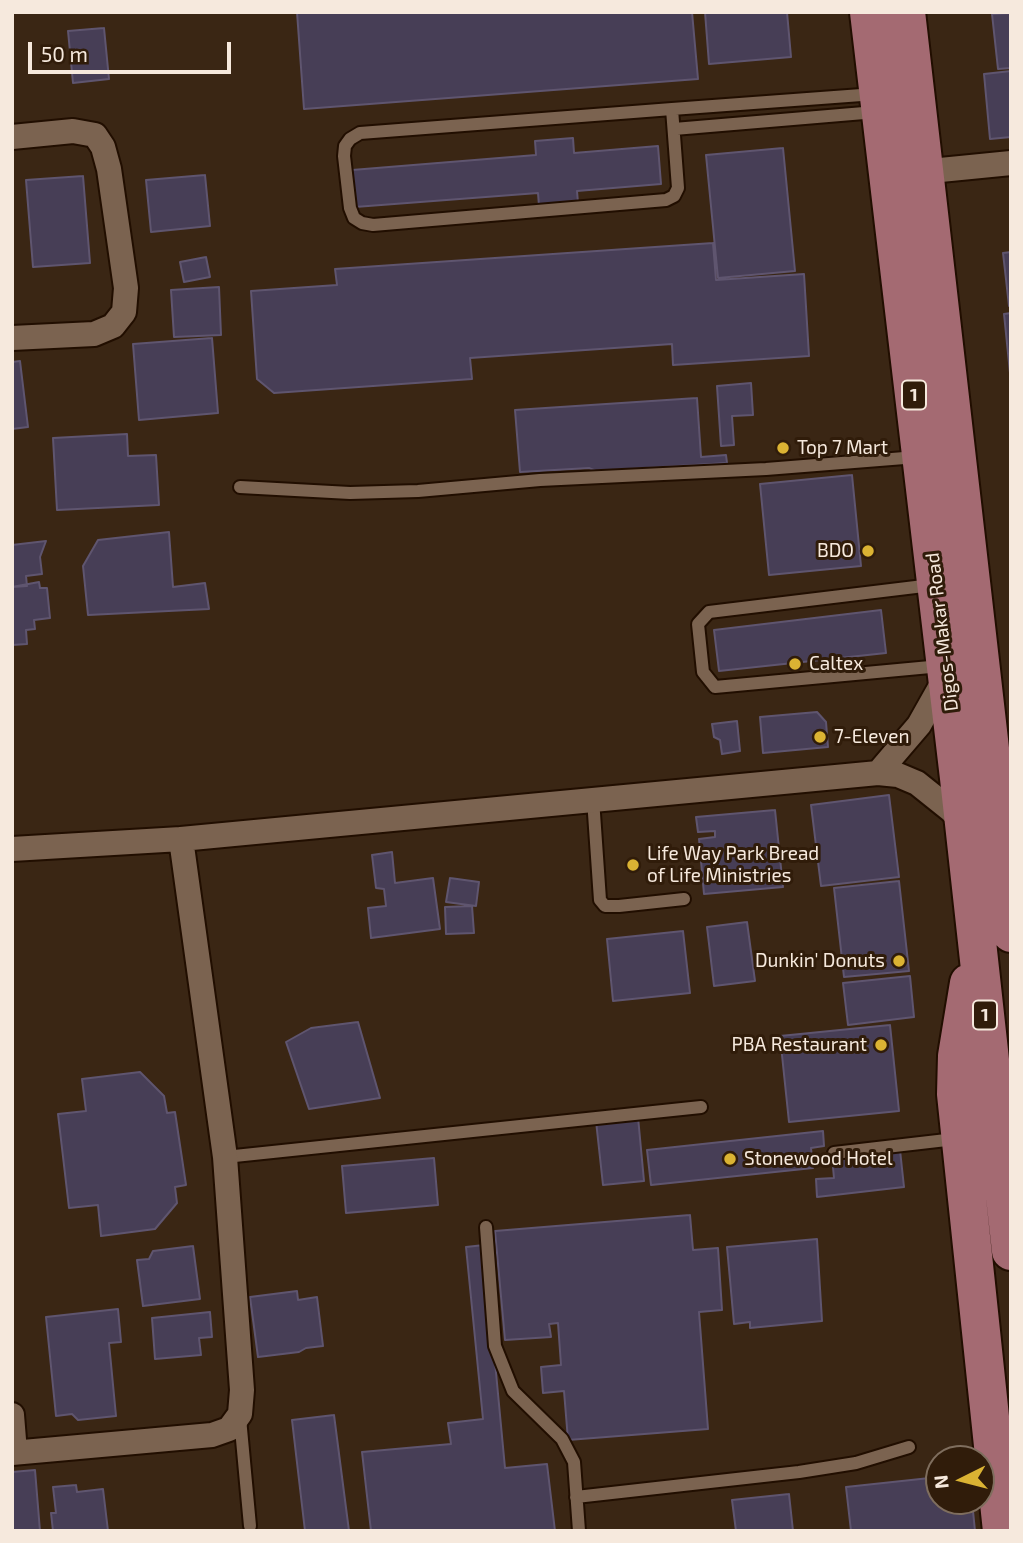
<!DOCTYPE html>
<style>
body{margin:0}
#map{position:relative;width:1023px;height:1543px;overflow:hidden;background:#3a2614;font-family:"Exo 2",sans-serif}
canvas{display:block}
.frame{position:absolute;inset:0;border:14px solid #f6e9dd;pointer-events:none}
.north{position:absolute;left:925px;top:1445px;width:70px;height:70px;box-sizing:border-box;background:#301c0a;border:2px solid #7f6e5e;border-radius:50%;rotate:264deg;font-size:19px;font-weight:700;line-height:28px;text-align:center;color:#f6e9dd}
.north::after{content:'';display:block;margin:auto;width:24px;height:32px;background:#dbb333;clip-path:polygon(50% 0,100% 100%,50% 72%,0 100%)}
.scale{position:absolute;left:28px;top:42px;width:203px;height:32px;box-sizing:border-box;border:4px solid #f6e9dd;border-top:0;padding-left:9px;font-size:21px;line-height:24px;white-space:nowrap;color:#f6e9dd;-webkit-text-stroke:5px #301c0a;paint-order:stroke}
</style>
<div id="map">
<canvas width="1023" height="1543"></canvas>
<div class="frame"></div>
<div class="north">N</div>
<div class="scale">50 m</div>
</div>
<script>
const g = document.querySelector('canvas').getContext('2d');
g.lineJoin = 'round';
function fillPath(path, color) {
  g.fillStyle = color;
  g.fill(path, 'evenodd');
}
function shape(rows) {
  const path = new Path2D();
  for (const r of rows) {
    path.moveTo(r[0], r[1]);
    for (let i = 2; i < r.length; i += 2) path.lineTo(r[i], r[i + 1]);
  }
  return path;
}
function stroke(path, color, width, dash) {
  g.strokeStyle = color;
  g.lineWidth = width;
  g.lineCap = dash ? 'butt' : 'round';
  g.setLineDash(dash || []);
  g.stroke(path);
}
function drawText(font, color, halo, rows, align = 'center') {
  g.font = font + ' "Exo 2",sans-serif';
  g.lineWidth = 6;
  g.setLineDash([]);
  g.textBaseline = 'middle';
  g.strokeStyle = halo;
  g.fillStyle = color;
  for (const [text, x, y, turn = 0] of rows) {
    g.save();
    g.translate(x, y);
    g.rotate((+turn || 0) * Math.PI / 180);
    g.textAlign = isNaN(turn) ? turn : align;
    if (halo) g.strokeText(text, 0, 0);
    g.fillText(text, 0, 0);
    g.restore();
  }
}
const building = shape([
 [297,12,692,12,698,79,304,109,297,12],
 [705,12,787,12,791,57,709,64,705,12],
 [1011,13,1011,68,998,69,992,14,1011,13],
 [104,28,109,79,73,83,68,31,104,28],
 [1011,71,1011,137,990,139,984,74,1011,71],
 [573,138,574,153,658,146,661,184,577,191,578,203,539,206,538,193,355,207,352,170,536,155,535,141,573,138],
 [783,148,795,271,718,278,706,155,783,148],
 [205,175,210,226,151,232,146,180,205,175],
 [83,176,90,263,33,267,26,180,83,176],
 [713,243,716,280,804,274,809,356,673,365,672,344,470,358,472,379,274,393,257,379,251,291,337,285,335,269,713,243],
 [1011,252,1011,306,1009,306,1003,253,1011,252],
 [206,257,210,277,184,282,180,262,206,257],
 [219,287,221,335,174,337,171,290,219,287],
 [1011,313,1011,373,1010,373,1004,314,1011,313],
 [212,338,218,413,139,420,133,344,212,338],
 [20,361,28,427,12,429,12,362,20,361],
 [751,383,753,415,732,416,734,445,721,446,717,386,751,383],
 [697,398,701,457,726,455,727,463,596,471,589,468,520,472,515,410,697,398],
 [127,434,128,456,156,455,159,505,57,510,53,438,127,434],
 [852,475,861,566,769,575,760,484,852,475],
 [169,532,173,587,205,583,209,609,88,615,83,566,98,540,169,532],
 [46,541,40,557,42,574,26,576,27,586,12,587,12,545,46,541],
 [39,582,40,588,47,588,50,618,34,620,35,629,26,630,27,644,12,645,12,587,39,582],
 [881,610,886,653,719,671,714,630,881,610],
 [817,712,826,722,828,747,763,753,760,717,817,712],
 [737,721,740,751,722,754,720,740,714,737,712,724,737,721],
 [889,795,899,877,821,886,811,805,889,795],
 [775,810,783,887,704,894,699,839,715,837,715,831,698,832,696,817,775,810],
 [392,852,395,883,433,878,440,929,371,938,368,908,386,906,384,889,376,888,372,855,392,852],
 [450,878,479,882,476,906,446,902,450,878],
 [899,881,909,971,844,977,834,888,899,881],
 [472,906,474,933,446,934,445,907,472,906],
 [747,922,755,981,714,986,707,927,747,922],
 [683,931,690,993,613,1001,607,939,683,931],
 [910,976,914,1017,848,1025,843,983,910,976],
 [358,1022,380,1098,309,1109,286,1042,311,1028,358,1022],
 [890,1025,899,1111,789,1122,780,1036,890,1025],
 [140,1072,164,1096,167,1113,175,1112,186,1185,175,1187,177,1203,155,1229,101,1236,98,1205,69,1208,58,1114,86,1111,82,1079,140,1072],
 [638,1117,644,1181,603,1185,596,1121,638,1117],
 [823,1131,824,1146,811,1148,813,1168,651,1185,647,1150,823,1131],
 [900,1150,904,1187,817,1197,816,1179,834,1178,832,1157,900,1150],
 [434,1158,438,1205,346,1213,342,1166,434,1158],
 [690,1215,693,1250,718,1248,722,1310,699,1312,708,1429,568,1440,564,1391,543,1393,541,1367,561,1365,558,1323,549,1324,551,1337,505,1340,495,1231,690,1215],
 [817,1239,822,1321,750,1328,750,1322,734,1324,727,1247,817,1239],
 [484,1245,505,1468,547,1464,555,1531,371,1531,362,1452,451,1444,448,1423,483,1419,466,1247,484,1245],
 [193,1246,200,1299,143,1306,137,1260,149,1259,153,1251,193,1246],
 [297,1291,298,1300,317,1297,323,1346,306,1348,299,1352,258,1357,250,1297,297,1291],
 [118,1309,121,1342,109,1343,116,1416,78,1420,72,1414,56,1416,46,1317,118,1309],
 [210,1312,212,1337,199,1338,201,1355,155,1359,152,1318,210,1312],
 [334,1415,349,1531,305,1531,292,1420,334,1415],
 [35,1470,40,1531,12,1531,12,1472,35,1470],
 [939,1477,939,1501,972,1501,975,1531,851,1531,846,1487,939,1477],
 [76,1485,77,1492,103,1489,108,1531,53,1531,51,1513,56,1513,53,1487,76,1485],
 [789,1494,793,1531,736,1531,732,1500,789,1494]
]);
const service = shape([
 [672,109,678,188,674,196,666,200,373,225,362,223,354,218,350,208,344,156,345,146,350,139,360,133,672,109,875,94],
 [674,129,876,112],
 [240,487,350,493,418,491,540,480,766,469,917,457],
 [932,585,709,612,698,624,703,672,715,687,941,666],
 [593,799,600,900,605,906,619,906,684,899],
 [834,1153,955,1139],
 [225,1157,701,1107],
 [486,1227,495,1346,513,1391,562,1439,574,1462,579,1531],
 [240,1418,250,1526],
 [576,1497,799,1472,856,1463,909,1447]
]);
const minor = shape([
 [12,137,73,131,95,135,103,147,109,169,126,288,124,312,113,326,94,334,12,338],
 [910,173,1011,163],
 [878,773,919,725,946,677],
 [12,849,181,839,878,773,898,775,917,783,952,811,964,824],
 [12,1415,15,1452],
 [12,1453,212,1435,229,1429,240,1414,242,1390,225,1157,181,839]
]);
const primary = shape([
 [869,12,959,778,1011,1251],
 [906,12,1011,933],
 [969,983,957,1056,956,1094,1002,1531]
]);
const markers = [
 [783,448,7,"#dbb333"],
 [868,551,7,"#dbb333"],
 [795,664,7,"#dbb333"],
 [820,737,7,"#dbb333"],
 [633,865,7,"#dbb333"],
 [899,961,7,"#dbb333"],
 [881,1045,7,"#dbb333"],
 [730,1159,7,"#dbb333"]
];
const shields = [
 [914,395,24],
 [985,1015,24]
];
const shieldNames = [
 ["1",914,395],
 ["1",985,1015]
];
const poiNames = [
 ["Top 7 Mart",797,448],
 ["BDO",854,551,"right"],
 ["Caltex",809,664],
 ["7-Eleven",834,737],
 ["Life Way Park Bread",647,854],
 ["of Life Ministries",647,876],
 ["Dunkin' Donuts",885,961,"right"],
 ["PBA Restaurant",867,1045,"right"],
 ["Stonewood Hotel",744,1159]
];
const streetNames = [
 ["Digos-Makar Road",942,632,-97]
];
fillPath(building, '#473e56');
stroke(building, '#5f556f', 2);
stroke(service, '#210e00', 16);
stroke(minor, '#210e00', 28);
stroke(primary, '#210e00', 42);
stroke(service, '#7b6350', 12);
stroke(minor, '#7b6350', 24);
stroke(primary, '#a46a72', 38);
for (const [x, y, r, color] of markers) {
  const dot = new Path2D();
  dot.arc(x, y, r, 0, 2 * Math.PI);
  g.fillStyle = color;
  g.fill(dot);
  stroke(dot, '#301c0a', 2.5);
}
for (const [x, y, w] of shields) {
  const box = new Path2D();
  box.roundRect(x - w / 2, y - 14.5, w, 29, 5);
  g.fillStyle = '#301c0a';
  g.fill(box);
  stroke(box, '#f6e9dd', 2);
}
drawText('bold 18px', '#f6e9dd', null, shieldNames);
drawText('19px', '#f6e9dd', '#301c0a', poiNames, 'left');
drawText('19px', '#f6e9dd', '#301c0a', streetNames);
</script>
